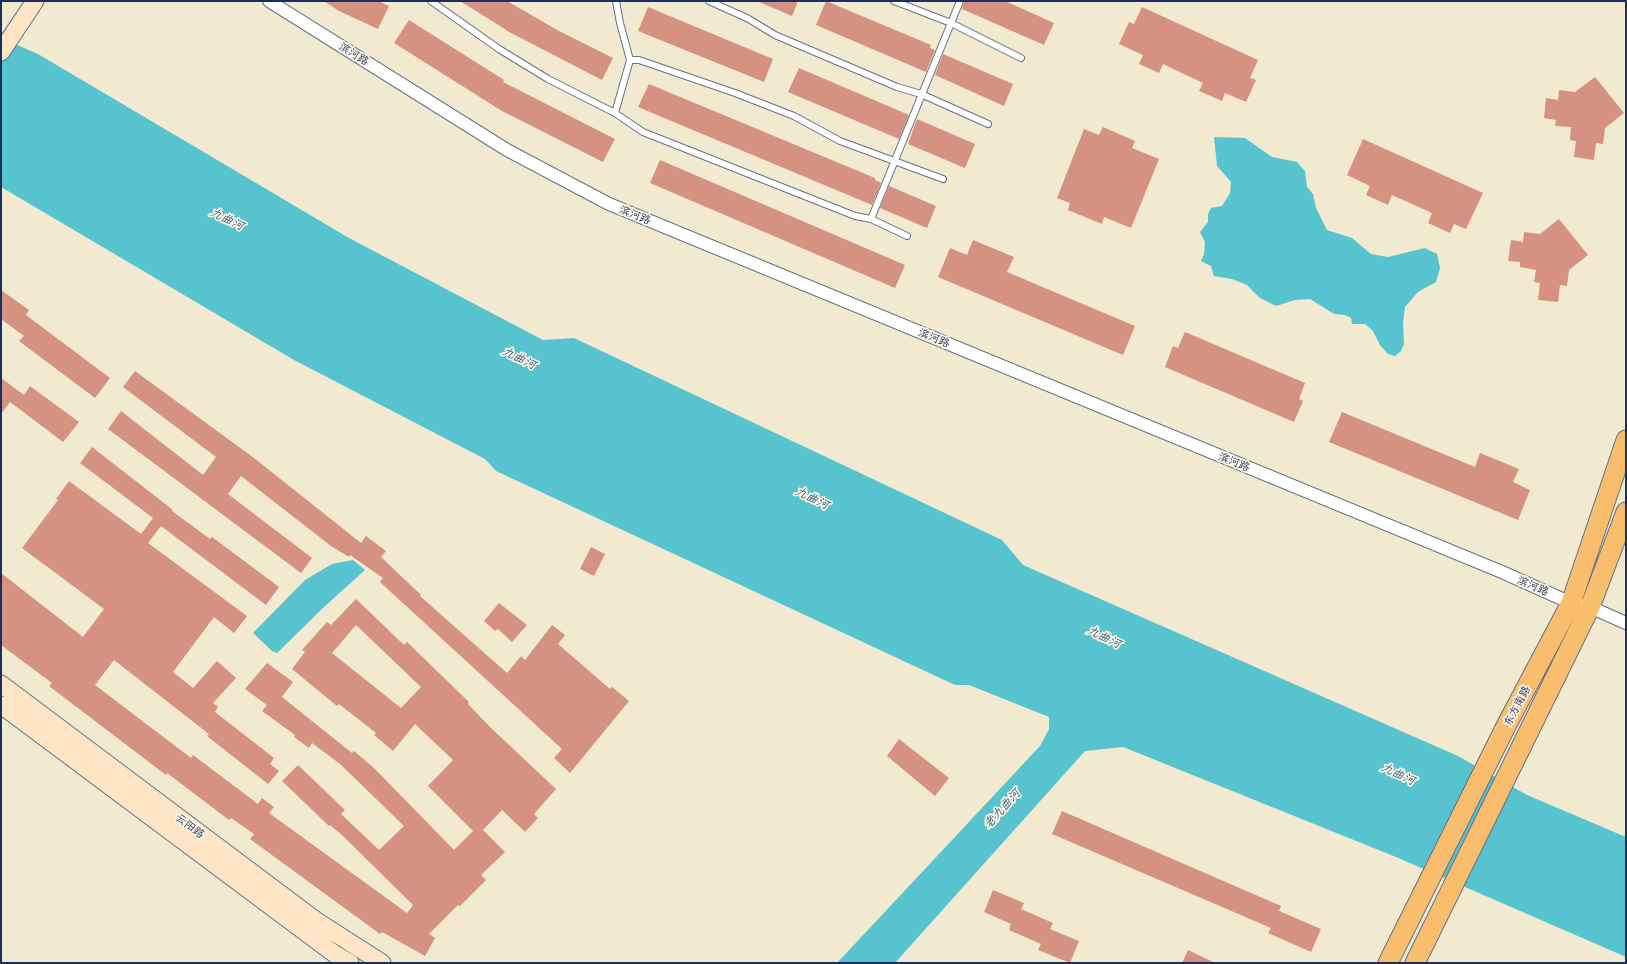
<!DOCTYPE html>
<meta charset="utf-8">
<style>
body{margin:0}
#map{position:relative;width:1627px;height:964px;overflow:hidden;background:#f2ead0;font-family:Mali,sans-serif}
canvas{display:block}
.frame{position:absolute;inset:0;border:2px solid #1b2f5e;pointer-events:none}
</style>
<div id="map">
<canvas width="1627" height="964"></canvas>
<div class="frame"></div>
</div>
<script>
const g = document.querySelector('canvas').getContext('2d');
g.lineJoin = 'round';
function fillPath(path, color) {
  g.fillStyle = color;
  g.fill(path, 'evenodd');
}
function shape(rows) {
  const path = new Path2D();
  for (const r of rows) {
    path.moveTo(r[0], r[1]);
    for (let i = 2; i < r.length; i += 2) path.lineTo(r[i], r[i + 1]);
  }
  return path;
}
function stroke(path, color, width, dash) {
  g.strokeStyle = color;
  g.lineWidth = width;
  g.lineCap = dash ? 'butt' : 'round';
  g.setLineDash(dash || []);
  g.stroke(path);
}
function drawText(font, color, halo, rows, align = 'center') {
  g.font = font + ' Mali,"LXGW WenKai TC",sans-serif';
  g.lineWidth = 3.5;
  g.setLineDash([]);
  g.textBaseline = 'middle';
  g.strokeStyle = halo;
  g.fillStyle = color;
  for (const [text, x, y, turn = 0] of rows) {
    g.save();
    g.translate(x, y);
    g.rotate((+turn || 0) * Math.PI / 180);
    g.textAlign = isNaN(turn) ? turn : align;
    if (halo) g.strokeText(text, 0, 0);
    g.fillText(text, 0, 0);
    g.restore();
  }
}
const water = shape([
 [1,38,38,54,349,238,543,340,574,338,1002,540,1023,565,1458,756,1527,795,1626,837,1626,957,1396,857,1123,747,1085,751,895,963,837,963,1040,746,1049,729,1049,717,969,685,955,685,496,471,485,459,294,360,1,187],
 [1214,137,1245,138,1272,157,1297,162,1305,171,1307,187,1313,194,1316,208,1327,230,1352,238,1371,254,1388,257,1425,248,1437,254,1440,268,1436,282,1418,292,1405,307,1403,323,1404,344,1401,351,1395,356,1388,354,1380,345,1373,331,1365,324,1352,324,1351,318,1345,315,1334,314,1310,299,1295,300,1276,306,1260,298,1247,285,1232,279,1214,276,1211,266,1201,261,1204,254,1205,242,1200,232,1208,222,1208,214,1211,208,1222,206,1230,193,1231,182,1217,166],
 [353,560,365,570,323,608,277,653,272,651,253,633,305,580,332,564]
]);
const building = shape([
 [324,1,378,1,389,6,378,29,339,11],
 [460,1,507,1,559,31,613,58,602,80,511,33],
 [757,1,798,1,792,16],
 [826,1,931,45,930,48,935,50,926,72,816,25],
 [964,1,1005,1,1054,23,1044,45,962,9],
 [648,7,773,59,764,82,638,31],
 [1142,7,1258,60,1250,78,1256,80,1246,102,1225,93,1222,101,1199,91,1203,83,1163,64,1159,73,1139,64,1143,55,1119,44,1129,22,1134,24],
 [409,20,504,80,503,82,615,139,603,162,502,111,394,43],
 [943,54,1013,84,1004,106,935,75],
 [799,68,909,115,899,139,788,92],
 [1595,77,1624,113,1605,128,1603,144,1596,143,1594,160,1574,157,1576,141,1570,140,1571,127,1555,126,1556,120,1544,118,1546,98,1558,100,1559,90,1575,92],
 [649,84,875,178,875,180,881,183,872,205,638,107],
 [917,119,975,144,965,168,908,144],
 [1103,127,1135,141,1132,148,1159,159,1131,228,1104,217,1102,224,1068,210,1070,203,1057,198,1084,129,1099,135],
 [1363,139,1483,193,1466,229,1454,224,1450,233,1428,223,1432,213,1392,195,1388,205,1366,195,1370,186,1347,175],
 [660,160,905,265,895,288,650,183],
 [889,186,936,206,927,228,880,208],
 [1559,219,1588,255,1569,270,1567,286,1560,285,1558,302,1538,300,1540,283,1534,282,1536,270,1520,267,1520,262,1508,261,1511,240,1523,242,1524,232,1540,234],
 [973,240,1014,257,1007,272,1135,326,1123,355,938,277,950,248,967,255],
 [1,290,29,310,26,315,110,378,95,398,19,341,24,336,1,319],
 [1185,332,1305,383,1299,399,1303,401,1294,422,1165,367,1173,346,1178,348],
 [135,371,254,458,361,543,366,536,386,551,381,557,421,595,420,596,507,673,521,656,525,660,552,625,565,635,558,644,610,689,612,687,629,701,570,773,554,758,562,749,380,582,383,578,350,555,349,557,331,546,241,476,228,494,312,558,301,573,108,429,121,411,203,475,216,457,123,387],
 [1,378,24,395,30,386,79,422,63,442,10,402,1,414],
 [1342,412,1475,467,1480,453,1519,469,1513,482,1530,490,1518,520,1329,442],
 [92,447,173,510,172,511,210,539,212,537,279,587,266,605,161,526,148,543,247,616,234,633,214,617,173,672,193,688,217,661,236,678,213,703,218,707,215,712,274,758,270,764,279,771,268,784,207,736,209,734,114,660,95,685,191,758,193,755,258,804,262,798,274,807,269,813,407,913,413,905,343,836,330,825,329,826,282,781,298,765,345,810,341,814,379,850,404,826,340,764,312,743,309,748,294,737,295,735,262,711,267,705,245,689,267,663,293,682,282,697,352,753,354,751,374,768,454,850,473,831,428,786,453,760,415,724,393,751,374,735,376,733,339,704,337,706,292,669,305,652,302,650,327,622,331,625,356,599,404,645,407,642,469,702,468,704,490,727,556,789,534,814,538,818,525,832,502,810,483,830,505,852,481,875,486,880,460,906,458,905,429,934,435,938,425,956,382,932,380,934,250,839,254,834,231,818,229,820,167,773,166,775,49,686,52,683,1,645,1,573,83,637,104,609,22,548,58,500,56,499,69,481,141,534,153,518,80,463],
 [356,625,421,687,401,708,332,653],
 [591,547,605,554,594,576,580,569],
 [499,603,527,625,512,642,498,629,495,631,484,621],
 [899,739,949,778,935,796,887,756],
 [1062,811,1281,906,1279,911,1321,929,1311,952,1268,933,1271,928,1052,834],
 [993,890,1024,903,1021,909,1053,923,1050,929,1079,941,1070,963,1038,950,1041,944,1009,930,1011,924,984,912],
 [1188,950,1215,963,1182,963]
]);
const lane = shape([
 [431,1,499,49,548,79,615,113,643,132,855,216,871,219,907,236],
 [709,1,747,18,775,35,897,87,921,94,988,124],
 [894,1,951,23,1021,58],
 [630,60,639,60,735,93,794,116,840,141,943,179],
 [615,113,630,60,620,23,616,1],
 [871,219,960,1]
]);
const street = shape([
 [269,1,507,150,609,204,1502,572,1571,603,1590,607,1626,623]
]);
const secondary = shape([
 [1,52,35,1],
 [1,684,318,922,382,963],
 [1,705,336,955,350,963]
]);
const primary = shape([
 [1388,963,1506,726,1571,603,1626,440],
 [1415,963,1590,607,1626,512]
]);
const streetNames = [
 ["滨河路",354,54,32],
 ["滨河路",635,215,22],
 ["滨河路",934,338,22],
 ["滨河路",1234,462,22],
 ["滨河路",1533,586,24],
 ["东方南路",1517,706,-62],
 ["云阳路",190,826,37]
];
const waterNames = [
 ["九曲河",227,219,26],
 ["九曲河",519,358,26],
 ["九曲河",812,498,26],
 ["九曲河",1104,637,26],
 ["九曲河",1398,774,25],
 ["老九曲河",1002,809,-48]
];
fillPath(water, '#57c3cf');
fillPath(building, '#d59181');
stroke(lane, '#667086', 8);
stroke(street, '#667086', 14);
stroke(secondary, '#667086', 19);
stroke(primary, '#667086', 21);
stroke(lane, '#fff', 6);
stroke(street, '#fff', 12);
stroke(secondary, '#fde5c5', 17);
stroke(primary, '#f9be6d', 19);
drawText('11px', '#1b2f5e', '#fcf5e5', streetNames);
drawText('italic 12px', '#2d5b80', '#fcf5e5', waterNames);
</script>
